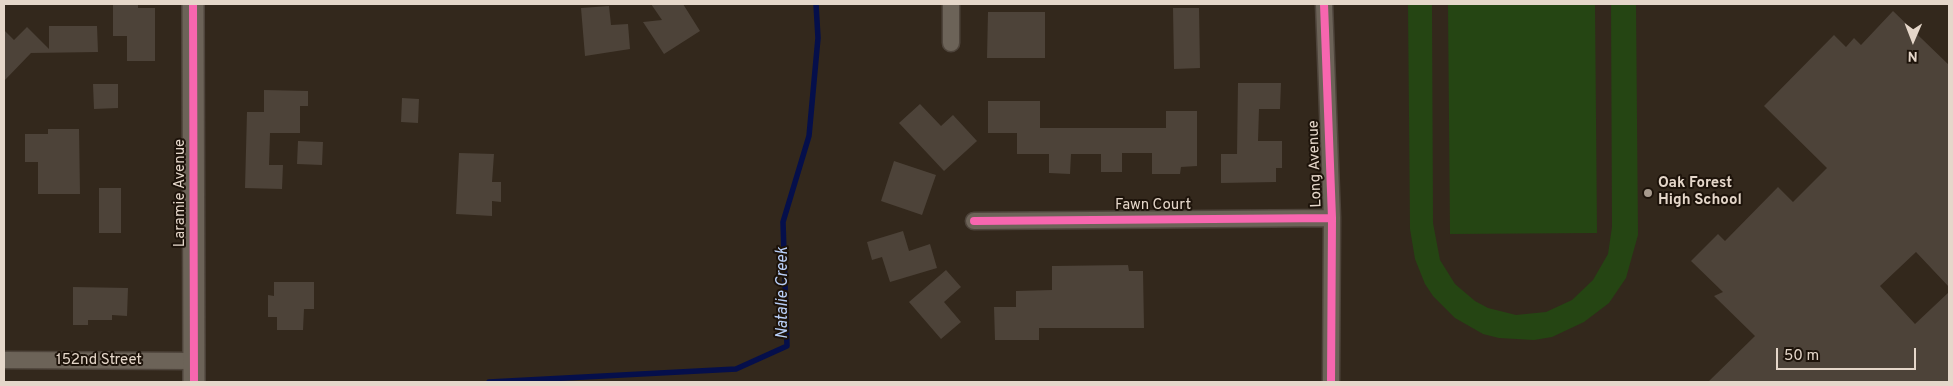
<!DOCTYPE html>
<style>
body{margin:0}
#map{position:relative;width:1953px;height:386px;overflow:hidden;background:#33281c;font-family:Overpass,sans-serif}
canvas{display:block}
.frame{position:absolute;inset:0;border:5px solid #e5d7ca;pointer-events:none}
.north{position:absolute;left:1888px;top:15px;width:50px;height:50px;-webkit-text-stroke:4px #1d130a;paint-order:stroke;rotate:181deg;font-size:14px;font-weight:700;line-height:20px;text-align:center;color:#e5d7ca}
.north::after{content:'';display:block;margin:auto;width:18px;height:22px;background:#e5d7ca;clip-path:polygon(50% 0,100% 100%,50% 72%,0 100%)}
.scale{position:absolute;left:1776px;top:348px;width:140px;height:22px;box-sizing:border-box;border:2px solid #e5d7ca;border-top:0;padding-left:6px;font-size:15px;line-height:18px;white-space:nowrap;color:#e5d7ca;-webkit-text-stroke:4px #1d130a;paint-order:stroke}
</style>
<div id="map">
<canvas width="1953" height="386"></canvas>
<div class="frame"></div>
<div class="north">N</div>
<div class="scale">50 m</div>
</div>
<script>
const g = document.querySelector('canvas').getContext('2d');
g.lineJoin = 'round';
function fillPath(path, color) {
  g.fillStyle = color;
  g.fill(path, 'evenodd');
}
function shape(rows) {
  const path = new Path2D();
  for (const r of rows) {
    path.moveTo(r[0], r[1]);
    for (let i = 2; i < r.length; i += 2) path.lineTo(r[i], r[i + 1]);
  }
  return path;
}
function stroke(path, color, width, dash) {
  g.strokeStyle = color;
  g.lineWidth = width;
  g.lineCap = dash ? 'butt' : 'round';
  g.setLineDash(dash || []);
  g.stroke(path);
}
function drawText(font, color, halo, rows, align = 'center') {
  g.font = font + ' Overpass,sans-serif';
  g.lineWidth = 4;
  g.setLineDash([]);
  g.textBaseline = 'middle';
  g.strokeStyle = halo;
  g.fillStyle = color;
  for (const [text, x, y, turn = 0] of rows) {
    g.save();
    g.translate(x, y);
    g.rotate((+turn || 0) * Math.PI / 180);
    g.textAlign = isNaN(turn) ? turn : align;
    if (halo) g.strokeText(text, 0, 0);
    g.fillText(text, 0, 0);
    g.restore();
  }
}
const green = shape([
 [1408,4,1432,4,1433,223,1440,260,1455,284,1475,301,1488,308,1516,315,1546,312,1572,300,1593,280,1608,254,1612,227,1611,4,1636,4,1638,235,1626,278,1609,303,1584,322,1552,337,1534,340,1499,338,1483,334,1455,318,1433,296,1425,284,1415,259,1410,229],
 [1448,4,1595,4,1597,233,1450,234]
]);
const stream = shape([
 [489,382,736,369,787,346,783,222,809,136,818,38,816,4]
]);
const building = shape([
 [113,4,138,4,138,8,155,8,155,61,127,61,127,36,113,36],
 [651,4,683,4,700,31,664,54,643,22,662,20],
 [609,6,611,25,628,24,630,49,585,56,581,8],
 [1173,8,1199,8,1200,68,1174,69],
 [1893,11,1949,65,1949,287,1916,252,1880,286,1915,324,1949,292,1949,382,1708,382,1755,336,1714,296,1723,292,1691,261,1718,234,1725,241,1778,187,1793,202,1827,168,1764,106,1834,35,1846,47,1854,38,1861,45],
 [988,12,1045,12,1045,58,987,58],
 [49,26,97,26,98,52,31,53,4,81,4,30,14,40,27,27,49,49],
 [1238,83,1281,83,1280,109,1259,109,1258,141,1282,141,1282,168,1276,168,1276,182,1221,183,1221,154,1237,154],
 [93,84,118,84,118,108,94,109],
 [264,90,308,91,308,106,300,106,300,133,270,133,269,165,283,165,282,189,245,188,247,112,264,112],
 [402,98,419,99,418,123,401,122],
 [988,101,1040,101,1040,128,1166,128,1166,111,1197,111,1197,166,1181,167,1180,174,1152,174,1152,153,1122,153,1122,172,1101,172,1101,154,1071,154,1070,174,1049,173,1049,154,1017,154,1017,133,988,133],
 [920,104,941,126,953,115,977,141,944,171,899,123],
 [48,129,79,129,80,194,38,194,38,162,25,162,25,134,48,134],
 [298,141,323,142,322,165,297,164],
 [459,153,494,154,492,182,501,182,501,202,492,201,492,216,456,214],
 [894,161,936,175,922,215,881,201],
 [99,188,121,188,121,233,99,233],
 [903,231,909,251,930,244,937,268,890,282,882,257,872,260,867,242],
 [1128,265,1129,271,1143,271,1144,328,1039,328,1039,340,995,340,994,307,1016,307,1016,291,1052,290,1052,266],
 [946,270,961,287,944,302,961,322,941,339,909,302],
 [274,282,314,282,314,309,304,309,303,330,277,330,277,317,268,317,268,295,274,296],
 [73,287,128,288,127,316,112,315,112,320,88,320,88,325,73,325]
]);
const minor = shape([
 [951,4,951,43],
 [1324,4,1332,218,1331,382],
 [974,221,1332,218],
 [4,360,194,361]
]);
const tertiary = shape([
 [193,4,194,382]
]);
const cycleway = shape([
 [193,4,194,382],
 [1324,4,1332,218,1331,382],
 [974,221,1332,218]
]);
const markers = [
 [1648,193,5,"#a79a8d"]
];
const streetNames = [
 ["Long Avenue",1316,164,-92],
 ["Laramie Avenue",181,193,-90],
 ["Fawn Court",1153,206],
 ["152nd Street",99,361]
];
const poiNames = [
 ["Oak Forest",1658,184],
 ["High School",1658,201]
];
const waterNames = [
 ["Natalie Creek",784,293,-90]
];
fillPath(green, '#254513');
stroke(stream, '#050f4b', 5.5);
fillPath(building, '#4d4339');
stroke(minor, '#4e443b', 19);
stroke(tertiary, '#4e443b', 24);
stroke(minor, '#6c6358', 16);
stroke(tertiary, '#6c6358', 21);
stroke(cycleway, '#f766af', 8);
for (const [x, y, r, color] of markers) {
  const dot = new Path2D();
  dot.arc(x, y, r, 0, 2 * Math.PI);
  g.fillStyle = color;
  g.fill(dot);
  stroke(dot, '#1d130a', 2);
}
drawText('15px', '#e5d7ca', '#1d130a', streetNames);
drawText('bold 15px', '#e5d7ca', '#1d130a', poiNames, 'left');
drawText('italic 16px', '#b8cef7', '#1d130a', waterNames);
</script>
